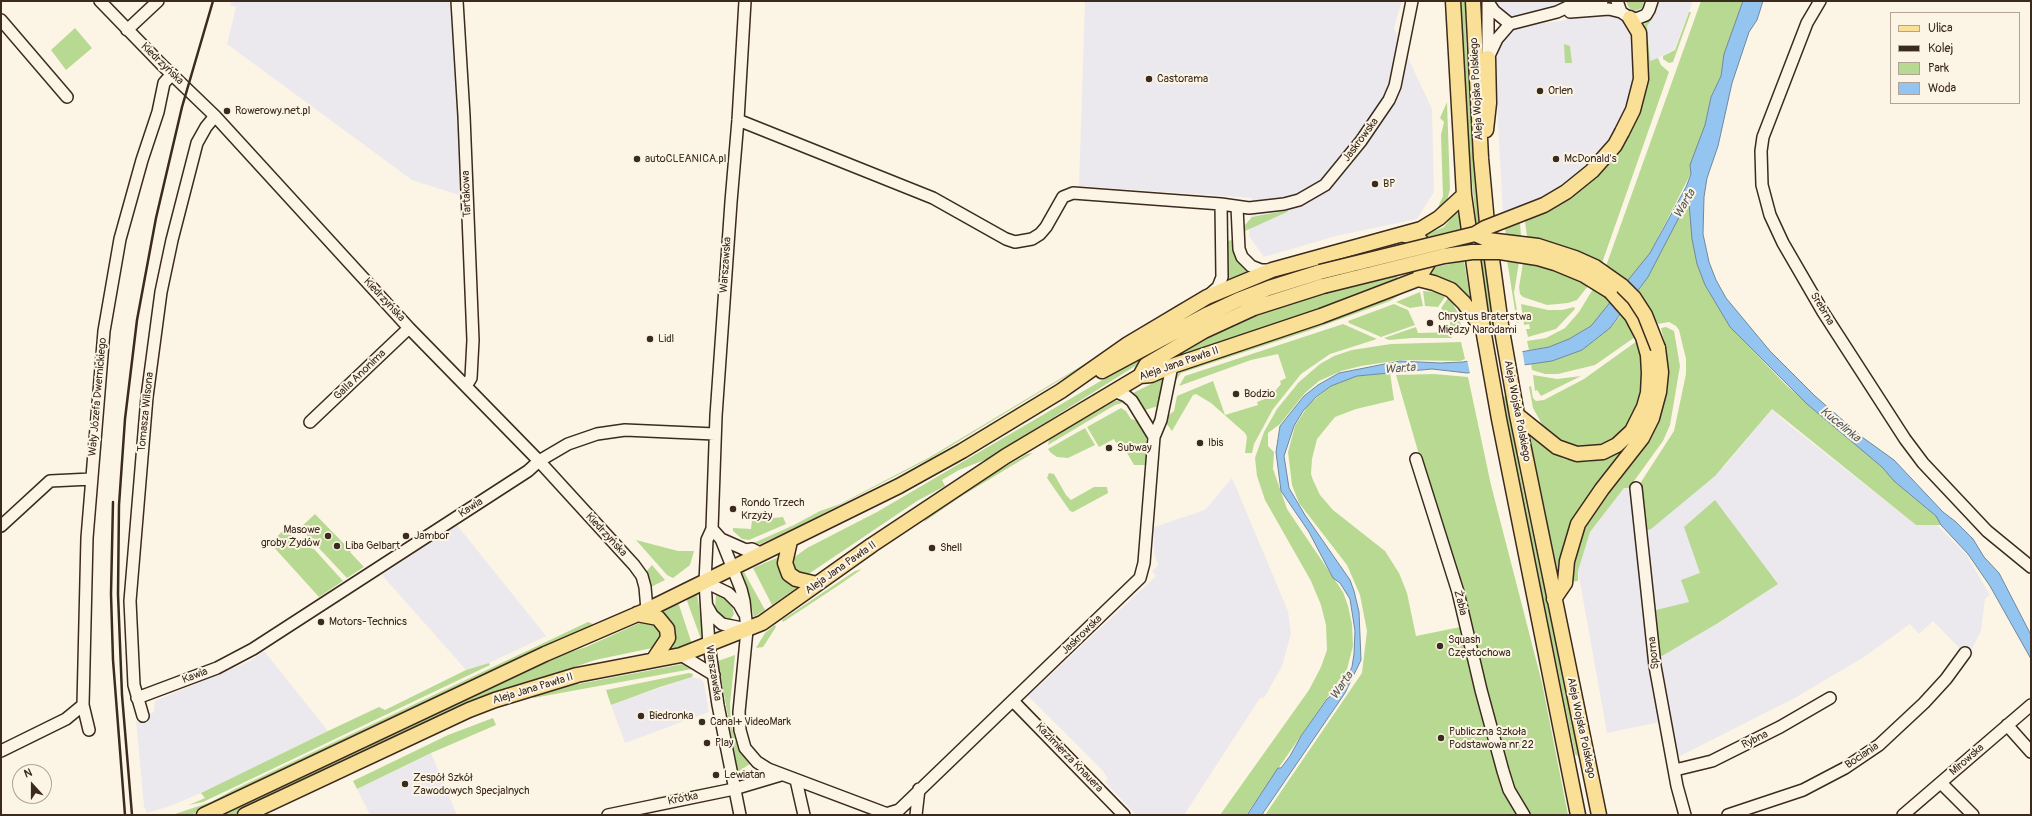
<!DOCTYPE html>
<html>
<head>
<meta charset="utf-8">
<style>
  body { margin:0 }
  #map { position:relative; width:2032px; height:816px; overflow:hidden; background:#fcf5e5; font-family:Pangolin,sans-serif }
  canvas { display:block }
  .frame { position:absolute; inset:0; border:2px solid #3b2a1e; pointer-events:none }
  .legend { position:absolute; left:1890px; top:12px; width:130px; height:92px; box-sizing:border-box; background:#fcf5e5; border:1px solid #afa495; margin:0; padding:5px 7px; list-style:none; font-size:12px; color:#3b2a1e }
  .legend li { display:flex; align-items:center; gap:8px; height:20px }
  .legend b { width:20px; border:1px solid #afa495 }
  .north { position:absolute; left:12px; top:764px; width:40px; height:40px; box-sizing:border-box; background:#fcf5e5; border:1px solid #afa495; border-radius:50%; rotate:339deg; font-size:11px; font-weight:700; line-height:16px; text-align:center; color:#3b2a1e }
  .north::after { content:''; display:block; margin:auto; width:14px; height:18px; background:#3b2a1e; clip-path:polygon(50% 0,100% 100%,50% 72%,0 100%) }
</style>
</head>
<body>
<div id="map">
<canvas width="2032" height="816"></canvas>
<div class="frame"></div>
<ul class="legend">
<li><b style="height:5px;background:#fadf96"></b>Ulica</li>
<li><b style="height:5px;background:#3b2a1e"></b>Kolej</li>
<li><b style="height:11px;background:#b8d992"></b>Park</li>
<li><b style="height:11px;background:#93c5f0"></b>Woda</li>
</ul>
<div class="north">N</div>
</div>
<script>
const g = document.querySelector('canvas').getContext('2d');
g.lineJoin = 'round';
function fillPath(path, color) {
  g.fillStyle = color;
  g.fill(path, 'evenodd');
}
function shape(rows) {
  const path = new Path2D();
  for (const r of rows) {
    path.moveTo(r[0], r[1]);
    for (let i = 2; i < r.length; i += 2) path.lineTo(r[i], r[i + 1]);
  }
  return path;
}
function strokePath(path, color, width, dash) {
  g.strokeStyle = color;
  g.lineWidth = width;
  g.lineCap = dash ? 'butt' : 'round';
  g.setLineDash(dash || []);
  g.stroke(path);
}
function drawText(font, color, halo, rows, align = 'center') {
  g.font = font + ' Pangolin,sans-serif';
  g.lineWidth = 4;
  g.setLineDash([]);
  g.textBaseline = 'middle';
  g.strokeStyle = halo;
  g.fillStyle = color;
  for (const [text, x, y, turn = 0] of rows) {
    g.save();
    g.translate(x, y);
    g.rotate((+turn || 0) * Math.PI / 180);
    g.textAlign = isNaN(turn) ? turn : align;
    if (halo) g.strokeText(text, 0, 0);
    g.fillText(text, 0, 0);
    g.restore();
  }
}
fillPath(shape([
  [232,1,450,1,462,196,412,180,227,44,236,7,230,5],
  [1085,1,1402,1,1394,28,1432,109,1434,192,1417,219,1336,236,1264,257,1249,236,1252,198,1079,186],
  [1493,1,1585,1,1517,18,1509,18,1504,16],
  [1656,1,1693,1,1674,50,1650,62,1647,26,1652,19,1650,17,1655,10],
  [1589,13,1615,14,1629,24,1636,43,1634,92,1618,127,1602,150,1580,173,1555,192,1520,209,1503,214,1494,51,1508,31,1514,29,1527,25,1560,21],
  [1772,409,1783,420,1916,525,1937,525,1966,554,1990,595,1985,599,1981,631,1968,657,1933,621,1919,634,1910,624,1864,657,1793,699,1672,760,1665,721,1607,733,1578,571,1590,532,1624,488,1640,489,1723,468],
  [1232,478,1288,611,1291,634,1282,666,1264,698,1260,698,1184,815,1136,815,1105,782,1108,779,1103,771,1028,696,1156,576,1152,571,1158,565,1154,553,1154,527,1205,510],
  [457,525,546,636,489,663,466,670,382,575],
  [264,651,328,731,201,793,170,806,147,813,144,806,136,721,154,712,155,701,250,661],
  [691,677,701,679,704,683,709,712,625,743,611,705],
  [431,753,457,815,370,815,357,789]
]), '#ebe9ed');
fillPath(shape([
  [1460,1,1465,1,1466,43,1480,219,1494,327,1490,328,1481,273,1470,160],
  [1626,1,1644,1,1642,8,1635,11,1629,8],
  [1701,1,1743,1,1724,54,1721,76,1711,96,1705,125,1690,165,1691,173,1650,253,1628,281,1606,266],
  [1689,12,1691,12,1673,62,1669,63,1663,59,1663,56,1675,50],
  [1650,17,1652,19,1647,26,1650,61,1658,58,1661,65,1669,72,1602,263,1557,245,1527,237,1525,221,1554,207,1628,135,1642,28],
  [75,28,92,48,66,70,51,50],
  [1564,44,1570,46,1572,63,1565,63],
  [1447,102,1450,189,1446,205,1435,214,1443,196,1441,135,1444,122,1440,118],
  [1687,202,1689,202,1697,264,1705,285,1730,327,1787,386,1882,467,1894,481,1936,516,1941,525,1916,525,1772,409,1715,476,1651,529,1645,531,1641,482,1674,431,1686,374,1686,359,1679,330,1676,326,1669,322,1658,324,1638,291,1648,277],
  [1289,210,1287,212,1243,232,1245,225,1252,217],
  [1456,212,1459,215,1461,229,1423,238,1423,236,1444,227],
  [1520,223,1521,236,1506,235,1505,229],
  [1234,240,1236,257,1241,266,1248,273,1226,282,1225,241],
  [1507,260,1519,262,1514,293,1519,322,1517,323],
  [1464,261,1471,303,1428,277,1431,268],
  [1383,263,1384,265,1164,348,987,459,959,470,942,480,945,486,917,501,810,573,807,575,798,573,792,567,792,559,807,548,877,512,1162,345,1278,291],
  [1523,263,1557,271,1588,286,1577,300,1568,303,1547,305,1523,297,1520,294,1519,287],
  [1397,275,1398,280,1147,372,1183,349,1243,318,1323,291,1324,294],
  [1212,288,931,458,789,531,758,545,747,546,794,525,820,511,840,504,930,457,1088,362,1178,304],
  [1593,289,1611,302,1591,326,1569,339,1549,347,1529,350,1527,341,1546,338,1565,328,1579,312],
  [1423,291,1437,292,1445,297,1438,307,1425,306],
  [1420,292,1423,306,1410,308,1396,302],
  [1403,293,1390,301,1308,331,1181,373,1174,383,1177,374,1185,369,1312,327],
  [1448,298,1452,302,1459,315,1449,318,1441,308],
  [1394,304,1408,310,1415,325,1381,337,1349,323,1348,321],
  [1521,304,1548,310,1562,310,1574,307,1575,309,1556,329,1528,337,1526,329,1530,329,1529,324,1524,325],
  [1622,314,1635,337,1595,365,1558,374,1545,374,1532,370,1531,364,1552,361,1582,350,1610,328],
  [1460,317,1461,330,1450,329,1450,320],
  [1343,324,1377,339,1330,354,1301,374,1273,409,1254,444,1252,453,1245,453,1247,437,1245,433,1211,403,1196,394,1193,395,1172,431,1166,423,1169,415,1174,411,1177,396,1213,381,1225,415,1258,405,1257,402,1270,397,1281,384,1280,381,1286,378,1278,354,1251,360,1179,386,1185,376],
  [1416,327,1418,333,1452,332,1452,338,1412,338,1389,340,1384,338],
  [1666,327,1674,331,1680,366,1670,425,1663,441,1629,488,1624,488,1590,532,1578,571,1578,581,1570,582,1570,570,1585,523,1652,432,1659,418,1666,388,1665,354,1667,353,1661,328],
  [1637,341,1641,354,1642,391,1637,410,1622,434,1603,446,1580,448,1564,444,1544,428,1533,408,1529,387,1531,386,1533,398,1536,401,1544,400,1584,379],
  [1461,342,1465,359,1460,361,1401,360,1361,366,1341,371,1319,381,1305,393,1280,424,1268,433,1268,446,1274,452,1273,469,1287,509,1343,592,1348,606,1352,624,1353,646,1347,669,1246,815,1220,815,1309,690,1321,667,1327,650,1326,625,1321,605,1311,581,1265,500,1257,476,1255,458,1264,432,1277,409,1299,382,1320,364,1334,356,1352,350,1391,344],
  [1390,373,1394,400,1356,409,1335,417,1317,439,1312,459,1311,474,1313,480,1320,495,1333,510,1385,551,1399,573,1407,593,1416,636,1460,627,1467,660,1478,659,1396,375,1434,374,1468,377,1491,485,1542,683,1568,815,1265,815,1362,673,1367,631,1360,595,1347,565,1299,503,1292,485,1288,452,1295,426,1309,404,1331,386,1357,376],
  [1533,375,1557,379,1581,376,1541,396,1537,390,1535,391],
  [1165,377,1161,405,1142,411,1133,393],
  [1506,396,1521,479,1580,758,1575,754,1530,536,1502,397],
  [1122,400,1126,401,1129,406,1122,403,1115,405,1048,445,1049,440,1115,401],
  [1121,408,1126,411,1131,419,1139,421,1146,433,1147,465,1134,465,1122,444,1118,446,1114,439,1099,447,1087,427],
  [1527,427,1540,442,1554,453,1564,459,1577,461,1588,462,1613,456,1632,441,1583,508,1560,584],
  [1085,428,1095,445,1068,458,1057,457,1051,453,1048,449],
  [1033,453,960,497,924,522,928,516,974,485,1027,454],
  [1049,473,1054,474,1066,495,1071,500,1094,487,1107,487,1108,493,1073,512,1070,511,1047,478],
  [1715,500,1778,584,1718,623,1662,656,1659,654,1656,610,1689,602,1681,580,1700,573,1684,527],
  [315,514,351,551,350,552,364,567,347,578,300,528],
  [783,517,786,524,749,540,742,539,733,531,733,528,751,529,752,520],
  [285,529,303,546,314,549,343,581,319,597,270,543],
  [636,540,678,551,694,551,690,565,673,578,667,575],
  [781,556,799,586,772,605,753,568],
  [652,565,665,580,649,588,645,573],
  [862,569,836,587,783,622,782,620,855,571],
  [744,572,765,610,754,617,747,589,740,574],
  [716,592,729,600,732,606,734,614,731,619,726,621,715,611],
  [697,593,704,641,702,642,686,598],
  [678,602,692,644,668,650,656,612],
  [644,621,652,621,664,633,657,647,595,660,474,701,233,815,215,815,549,659,586,647],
  [588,622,593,624,579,634,193,814,172,815,211,802,235,789],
  [775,625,776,627,763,647,756,648,765,633],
  [735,655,730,704,731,725,738,746,751,763,738,772,718,661],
  [489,663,490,665,203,802,189,805,205,798,201,793,328,731,379,707,385,710,466,670],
  [683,664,694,666,692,669,533,698,538,693,573,685],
  [689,673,693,674,692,677,660,687,611,705,606,690],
  [493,718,496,725,431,753,357,789,353,781,448,735],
  [719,785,720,788,656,800,653,798]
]), '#b8d992');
const water = shape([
  [1743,1,1763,1,1757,20,1749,32,1732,83,1718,146,1707,178,1704,197,1703,234,1709,262,1716,280,1726,298,1770,351,1815,396,1862,437,1894,460,1943,512,1956,522,1973,539,1984,557,1999,573,2031,635,2031,659,1990,586,1968,554,1941,525,1936,516,1894,481,1882,467,1807,404,1730,327,1705,285,1697,264,1692,239,1689,203,1687,202,1648,277,1610,328,1582,350,1552,361,1467,373,1432,369,1357,376,1331,386,1316,397,1303,411,1294,426,1284,456,1289,488,1305,515,1350,580,1354,591,1359,612,1361,660,1345,693,1263,813,1262,815,1247,815,1278,768,1281,768,1290,756,1301,736,1327,699,1341,687,1346,679,1352,667,1354,654,1355,631,1350,599,1340,583,1333,578,1309,532,1281,491,1276,452,1280,426,1304,396,1318,385,1339,373,1400,361,1440,363,1463,362,1549,347,1569,339,1591,326,1650,253,1686,187,1691,174,1690,165,1705,125,1711,97,1721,76,1724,54,1743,1]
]);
fillPath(water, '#93c5f0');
strokePath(water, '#70879c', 1);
fillPath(shape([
  [1522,349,1525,367,1470,374,1467,359]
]), '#fcf5e5');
const minor = shape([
  [100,1,162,65,215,116,409,328,539,461,634,565,642,576,645,587,647,610],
  [457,1,464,116,473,340,471,378,466,386],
  [1488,1,1488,52],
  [1617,1,1621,12,1630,18,1636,19,1646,15,1649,10,1652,1],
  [1820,1,1807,23,1763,137,1761,151,1762,185,1770,215,1783,243,1823,312,1905,439,1923,463,1987,531,2031,567],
  [1488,2,1494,11,1510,24],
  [1570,12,1609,9,1621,12],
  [1,20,67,97],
  [127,30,158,1],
  [1488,58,1497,39,1510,24,1557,12,1572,5,1602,1],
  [738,120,933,198,1006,239,1015,242,1032,239,1040,234,1046,227,1063,197,1073,193,1221,204,1249,208,1284,204,1299,200,1325,185,1361,141,1389,100,1395,86,1412,1],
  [1237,207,1239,249,1242,257,1251,266,1261,270,1271,270],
  [1209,295,1218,287,1222,277,1221,204],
  [1114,391,1126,396,1132,401,1154,437],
  [310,422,409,328],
  [1416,459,1458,592,1481,690,1503,771,1509,790,1524,815],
  [1636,488,1655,666,1677,786,1685,815],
  [1,526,50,481,91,479],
  [712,529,721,539,741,589,744,601,747,630,739,712,740,730,745,748,757,762,768,769,890,815],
  [721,539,746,550,752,549,762,554],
  [705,582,728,593,739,604,744,613],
  [707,606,712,615,722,624,747,629],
  [681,655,714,675],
  [137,698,217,668,253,649,528,471,539,461,568,444,597,434,625,430,715,434],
  [1013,701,1124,815],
  [143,716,134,685,130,601,147,397,161,292,172,240,197,143,206,127,215,116],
  [2007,725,2031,752],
  [89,730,83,705,87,538,104,331,120,239,142,160,158,112,164,83,172,74],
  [1,751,66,719,83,705],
  [1675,770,1712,761,1780,727,1830,698],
  [796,780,804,815],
  [1941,783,1973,815],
  [886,814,899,810,1140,578,1144,563,1154,437,1161,420,1172,366],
  [608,815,734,789,781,775],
  [740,815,718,705,709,645,705,582,707,540,712,529,716,416,731,202,738,120,745,1],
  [916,815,919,789],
  [1728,815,1803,790,1845,768,1879,745,1924,703,1946,679,1965,653],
  [1903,815,2031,705]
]);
const major = shape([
  [1453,1,1464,195,1483,329,1499,419,1578,815],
  [1473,1,1481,158,1487,223,1501,325,1517,415,1599,815],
  [1486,130,1489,103,1488,58],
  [1622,132,1633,110,1641,79,1639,33,1630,18],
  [1404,235,1418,238,1427,248,1428,263,1418,279],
  [1418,279,1434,283,1451,290,1464,303,1481,327],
  [1102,371,1208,314,1238,300,1269,288,1320,272],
  [1140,376,1146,365,1204,331,1254,308,1323,286],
  [1517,415,1557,447,1577,454,1603,452,1617,445,1632,431,1644,407,1648,393,1649,373,1648,355,1643,337,1632,316,1610,291],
  [790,541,785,563,789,574,796,579,817,584],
  [1554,599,1565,583,1567,561,1578,524,1602,489,1642,438,1652,418,1659,392,1661,372,1658,348],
  [637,614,658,618,667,629,668,638,654,659],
  [204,815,545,654,647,610,899,486,962,451,1061,391,1128,344,1207,297,1272,270,1421,229,1439,218,1464,195],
  [245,815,469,710,495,700,577,675,681,655,762,623,872,545,1006,456,1140,376,1151,375,1172,366,1321,316,1418,279]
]);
strokePath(minor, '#3b2a1e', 14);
strokePath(major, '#3b2a1e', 17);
strokePath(minor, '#fcf5e5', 11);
strokePath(major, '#fadf96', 14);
strokePath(shape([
  [113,502,111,594,113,660,125,815],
  [132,815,122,695,118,594,119,505,125,419,137,320,156,218,182,107,213,1]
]), '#3b2a1e', 2.5);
const majorBridge = shape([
  [1475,234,1488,240,1538,246,1575,258,1595,267,1622,286,1634,298,1645,315,1658,348],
  [1320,272,1475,234,1485,228,1544,205,1566,192,1592,171,1615,145,1622,132],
  [1323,286,1444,256,1472,252,1500,252,1538,258,1555,263,1584,275,1610,291]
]);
strokePath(majorBridge, '#3b2a1e', 17, []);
strokePath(majorBridge, '#fadf96', 14);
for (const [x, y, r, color] of [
  [1149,79,4,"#3b2a1e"],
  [1540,91,4,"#3b2a1e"],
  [227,111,4,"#3b2a1e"],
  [637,159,4,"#3b2a1e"],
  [1556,159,4,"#3b2a1e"],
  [1375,184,4,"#3b2a1e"],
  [1430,323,4,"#3b2a1e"],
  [650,339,4,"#3b2a1e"],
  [1236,394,4,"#3b2a1e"],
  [1200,443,4,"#3b2a1e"],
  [1109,448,4,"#3b2a1e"],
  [733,509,4,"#3b2a1e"],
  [328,536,4,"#3b2a1e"],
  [406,536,4,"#3b2a1e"],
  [337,546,4,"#3b2a1e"],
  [932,548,4,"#3b2a1e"],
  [321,622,4,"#3b2a1e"],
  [1440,646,4,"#3b2a1e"],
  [641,716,4,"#3b2a1e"],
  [702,722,4,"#3b2a1e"],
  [1441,738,4,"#3b2a1e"],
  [707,743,4,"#3b2a1e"],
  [716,775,4,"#3b2a1e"],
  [405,784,4,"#3b2a1e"]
]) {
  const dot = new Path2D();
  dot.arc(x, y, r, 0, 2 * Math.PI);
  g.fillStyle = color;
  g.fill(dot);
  strokePath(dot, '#fcf5e5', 1.5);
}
drawText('11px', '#3b2a1e', '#fcf5e5', [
  ["Kiedrzyńska",162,64,44],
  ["Aleja Wojska Polskiego",1477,89,-93],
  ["Jaskrowska",1361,140,-53],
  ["Tartakowa",467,194,-92],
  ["Warszawska",726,265,-86],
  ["Kiedrzyńska",384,300,47],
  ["Srebrna",1822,309,59],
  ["Aleja Jana Pawła II",1179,364,-19],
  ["Galla Anonima",360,375,-44],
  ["Wały Józefa Dwernickiego",98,397,-85],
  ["Aleja Wojska Polskiego",1517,411,79],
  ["Tomasza Wilsona",146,412,-84],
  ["Kawia",471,508,-33],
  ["Kiedrzyńska",606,535,47],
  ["Aleja Jana Pawła II",841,568,-35],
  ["Żabia",1460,603,76],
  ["Jaskrowska",1082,635,-44],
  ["Sporna",1654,653,-96],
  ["Warszawska",713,673,81],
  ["Kawia",195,676,-21],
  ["Aleja Jana Pawła II",533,689,-17],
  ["Aleja Wojska Polskiego",1581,728,78],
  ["Rybna",1755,740,-26],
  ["Bociania",1862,756,-34],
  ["Kazimierza Knauera",1069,758,46],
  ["Mirowska",1967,760,-41],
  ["Krótka",683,799,-11]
]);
drawText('11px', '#3b2a1e', '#fcf5e5', [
  ["Castorama",1157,79],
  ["Orlen",1548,91],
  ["Rowerowy.net.pl",235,111],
  ["autoCLEANICA.pl",645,159],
  ["McDonald's",1564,159],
  ["BP",1383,184],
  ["Chrystus Braterstwa",1438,317],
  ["Między Narodami",1438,330],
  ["Lidl",658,339],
  ["Bodzio",1244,394],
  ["Ibis",1208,443],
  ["Subway",1117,448],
  ["Rondo Trzech",741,503],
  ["Krzyży",741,516],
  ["Masowe",320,530,"right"],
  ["groby Żydów",320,543,"right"],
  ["Jambor",414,536],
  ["Liba Gelbart",345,546],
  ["Shell",940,548],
  ["Motors-Technics",329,622],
  ["Squash",1448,640],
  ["Częstochowa",1448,653],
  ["Biedronka",649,716],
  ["Canal+ VideoMark",710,722],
  ["Publiczna Szkoła",1449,732],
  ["Podstawowa nr 22",1449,745],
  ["Play",715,743],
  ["Lewiatan",724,775],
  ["Zespół Szkół",413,778],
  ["Zawodowych Specjalnych",413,791]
], 'left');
drawText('italic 12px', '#55585d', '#fcf5e5', [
  ["Warta",1685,204,-60],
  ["Warta",1400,369,-5],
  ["Kucelinka",1840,425,39],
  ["Warta",1342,686,-56]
]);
</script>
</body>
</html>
